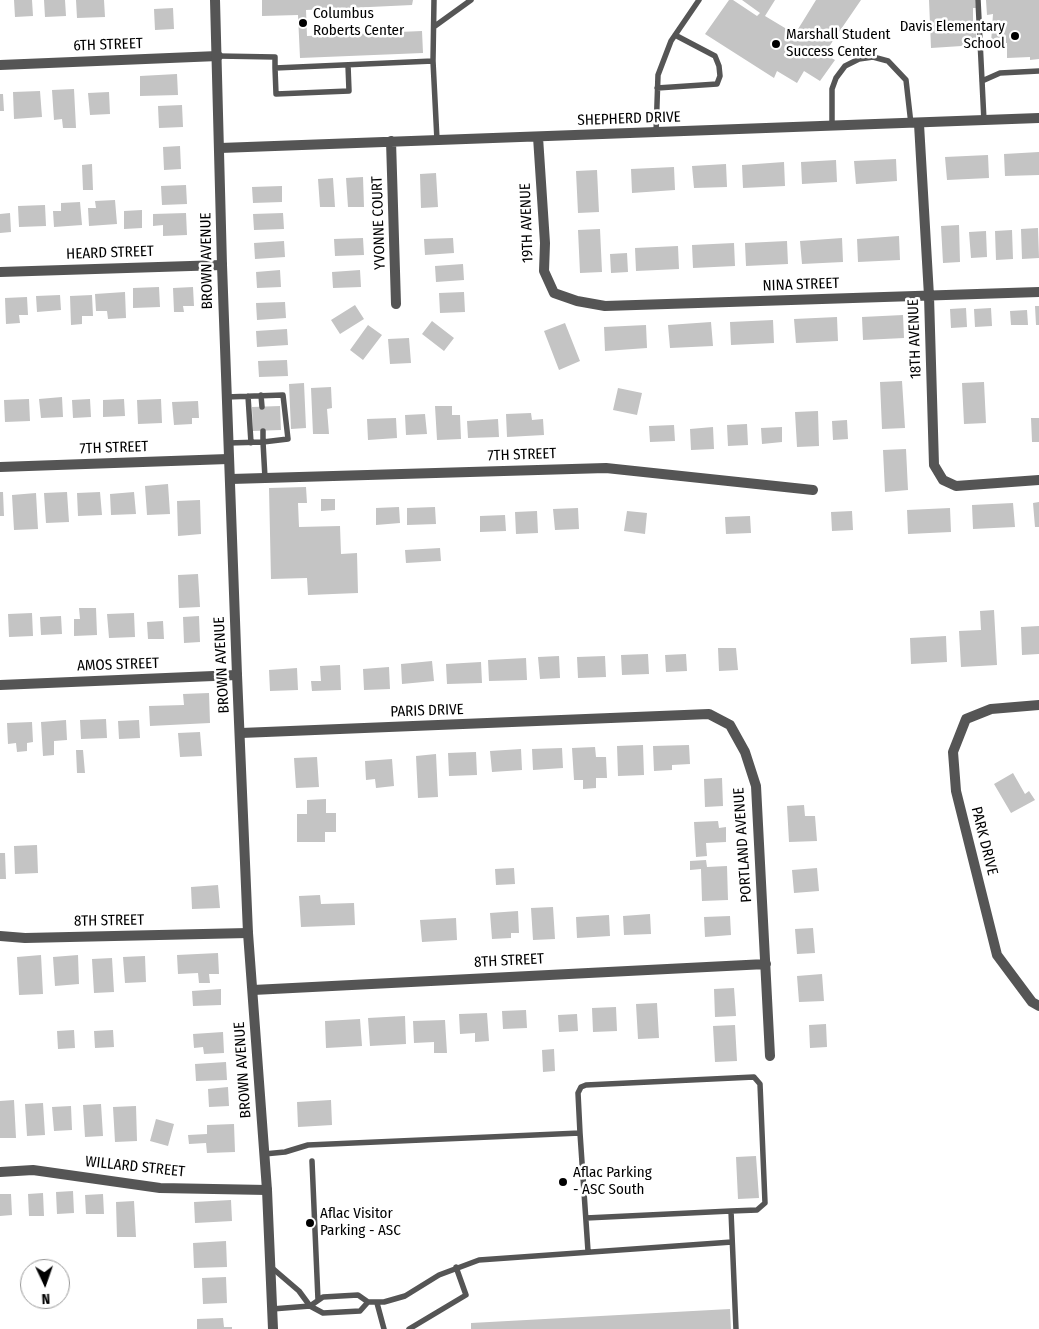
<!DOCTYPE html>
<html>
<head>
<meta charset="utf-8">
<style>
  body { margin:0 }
  #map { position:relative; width:1039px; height:1329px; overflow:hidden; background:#fff; font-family:"Fira Sans Condensed",sans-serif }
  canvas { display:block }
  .north { position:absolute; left:20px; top:1259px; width:50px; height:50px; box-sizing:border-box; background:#fff; border:1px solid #999; border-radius:50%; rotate:177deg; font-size:14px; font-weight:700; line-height:20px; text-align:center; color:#000 }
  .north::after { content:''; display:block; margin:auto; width:18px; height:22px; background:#000; clip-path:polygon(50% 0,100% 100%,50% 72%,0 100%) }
</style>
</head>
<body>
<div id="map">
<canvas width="1039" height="1329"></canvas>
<div class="north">N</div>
</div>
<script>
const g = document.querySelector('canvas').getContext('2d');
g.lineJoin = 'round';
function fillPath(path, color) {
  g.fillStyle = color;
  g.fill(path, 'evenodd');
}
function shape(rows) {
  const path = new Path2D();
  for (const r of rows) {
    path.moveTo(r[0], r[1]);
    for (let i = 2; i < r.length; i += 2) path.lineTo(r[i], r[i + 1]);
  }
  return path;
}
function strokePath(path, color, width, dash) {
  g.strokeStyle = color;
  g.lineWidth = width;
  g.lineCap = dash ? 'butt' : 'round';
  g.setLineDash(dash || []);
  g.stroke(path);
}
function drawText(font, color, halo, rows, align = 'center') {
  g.font = font + ' "Fira Sans Condensed",sans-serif';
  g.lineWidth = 5;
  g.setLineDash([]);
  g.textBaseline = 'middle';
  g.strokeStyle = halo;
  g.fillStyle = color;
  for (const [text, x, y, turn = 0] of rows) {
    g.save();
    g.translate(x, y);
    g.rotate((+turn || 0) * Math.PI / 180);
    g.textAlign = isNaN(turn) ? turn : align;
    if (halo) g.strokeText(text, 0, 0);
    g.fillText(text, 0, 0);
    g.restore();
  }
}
fillPath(shape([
  [14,0,32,0,33,16,15,17],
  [44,0,65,0,66,16,45,17],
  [76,0,104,0,105,17,77,18],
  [262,0,413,0,412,5,306,10,307,36,422,31,423,53,300,58,298,15,262,16],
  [729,0,733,0,757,16,760,13,742,0,775,0,765,16,795,34,816,0,861,0,824,54,835,60,820,81,804,71,797,83,777,71,774,78,705,34],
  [929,0,975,0,976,8,973,8,973,33,976,33,977,45,931,48],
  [986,0,1039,0,1039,59,1030,60,1030,57,1007,58,1007,43,991,43,993,14,987,15],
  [173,8,174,29,155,30,154,9],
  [177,74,178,95,140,96,140,76],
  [74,89,76,128,63,128,62,119,54,120,52,90],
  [40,91,42,117,14,119,13,92],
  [109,92,110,114,90,115,88,93],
  [0,94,3,94,4,111,0,111],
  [182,105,183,127,159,128,158,106],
  [180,146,181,169,164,170,163,147],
  [1039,152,1039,175,1005,176,1004,154],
  [988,155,989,178,947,180,945,157],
  [896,159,897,181,856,184,854,161],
  [836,160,837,182,802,184,801,162],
  [784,162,785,186,743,188,742,165],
  [92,164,93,190,83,190,82,165],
  [726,164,727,187,694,188,692,166],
  [674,167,675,190,632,193,631,169],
  [597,170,599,212,578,213,576,171],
  [436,173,438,207,421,208,420,174],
  [363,177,364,207,348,207,346,178],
  [333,178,335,207,320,207,318,179],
  [186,185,187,204,162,205,161,186],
  [282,186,282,202,253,203,252,187],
  [115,200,117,224,89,226,88,208,96,208,95,201],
  [80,202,82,225,54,227,53,211,61,211,61,203],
  [45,205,46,226,19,227,18,206],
  [142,210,142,228,124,229,124,211],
  [10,213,11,232,0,233,0,214],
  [186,213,187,235,163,236,163,225,153,226,153,214],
  [283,213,284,229,254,230,253,214],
  [959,225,960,262,943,263,941,226],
  [1038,228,1039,258,1022,259,1021,229],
  [600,229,602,272,580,273,578,230],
  [1012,230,1013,259,996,260,995,231],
  [986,231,987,257,971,258,969,232],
  [899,236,900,260,858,262,857,239],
  [363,238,364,255,335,256,334,239],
  [453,238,454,253,425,255,424,239],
  [842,238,843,262,802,264,800,241],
  [284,241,285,257,255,259,254,243],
  [787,241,788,264,746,266,745,243],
  [734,243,735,266,693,268,692,245],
  [678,246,679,269,636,271,635,248],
  [627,253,628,272,611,273,610,254],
  [463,264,464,280,436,282,435,266],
  [280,270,281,287,257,288,256,272],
  [360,270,361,287,333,288,332,272],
  [159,287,160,307,133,308,133,288],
  [193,287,194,306,183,306,184,312,174,312,173,288],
  [125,292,126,318,108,319,107,311,96,311,95,294],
  [464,292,465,312,440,313,439,293],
  [60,295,61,310,37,312,36,296],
  [92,295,93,316,82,316,82,324,71,325,70,296],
  [27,297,28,315,19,315,20,323,6,324,5,298],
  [285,302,286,318,257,320,256,303],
  [355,305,364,319,340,334,331,320],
  [1035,306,1039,306,1039,325,1036,325],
  [966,308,967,327,951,328,950,309],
  [991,308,992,326,975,327,974,309],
  [1027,310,1028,325,1011,325,1010,311],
  [903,315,904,338,863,340,862,317],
  [837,317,838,341,796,343,794,319],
  [773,320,774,343,731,345,730,322],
  [432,321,454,338,444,351,422,334],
  [711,322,713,346,670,348,668,325],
  [565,323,580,361,559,370,544,331],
  [368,325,382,335,363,360,350,350],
  [646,325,647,348,605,351,604,327],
  [287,329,288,345,257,347,256,331],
  [409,338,411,363,390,364,388,339],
  [287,360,288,376,259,377,258,361],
  [902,381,905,428,882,429,880,382],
  [984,382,986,423,964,424,962,383],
  [304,383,306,428,291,429,289,384],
  [331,387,332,408,327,409,329,434,313,434,311,388],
  [618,388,642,393,637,415,613,410],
  [62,397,63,417,41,418,39,399],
  [29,399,30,421,5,422,4,400],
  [90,399,91,417,73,418,72,400],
  [124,399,125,416,103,417,103,400],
  [161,399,162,423,138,424,137,400],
  [198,401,199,418,192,418,192,424,174,425,172,402],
  [280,406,281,430,253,431,252,407],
  [435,406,452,406,452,415,460,415,461,439,437,440],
  [818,411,819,446,797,447,795,412],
  [531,413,532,420,543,419,544,435,507,437,506,414],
  [425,414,427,434,406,435,405,415],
  [396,418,397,438,368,440,367,419],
  [1031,418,1039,418,1039,442,1032,442],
  [498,419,499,437,468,438,467,421],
  [847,420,848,439,833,440,832,421],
  [747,424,748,445,728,446,727,425],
  [674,425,675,441,650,442,649,426],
  [713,427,714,449,691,450,690,429],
  [782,427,782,442,762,444,761,428],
  [906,449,908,490,885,492,883,450],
  [168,484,170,514,147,515,145,486],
  [306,487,307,503,298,503,299,527,340,526,341,554,357,553,358,593,308,595,307,578,271,579,269,488],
  [0,492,3,492,4,516,0,516],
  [67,492,69,522,46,523,44,493],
  [100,492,102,515,78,516,77,493],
  [134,492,136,514,111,515,110,494],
  [36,493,38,529,14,530,12,495],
  [321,499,335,499,335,510,321,511],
  [200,500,201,534,178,536,177,501],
  [1039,502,1039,527,1035,527,1033,503],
  [1013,503,1015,527,973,529,972,505],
  [399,507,400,523,376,525,376,508],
  [435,507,436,524,407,525,407,508],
  [578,508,579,529,555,530,553,509],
  [950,508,951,532,908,534,907,510],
  [537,511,538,533,516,534,515,512],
  [627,511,647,513,645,534,624,531],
  [852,511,853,530,832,531,831,512],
  [505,515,506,531,480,532,480,516],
  [750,516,751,533,726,534,725,517],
  [440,548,441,561,406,563,405,550],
  [198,574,200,607,179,608,178,575],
  [79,608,96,608,97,635,74,636,74,619,80,619],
  [994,610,997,665,961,667,959,631,981,630,980,611],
  [32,613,33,636,9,637,8,614],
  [134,613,135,637,109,638,107,614],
  [61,616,62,634,41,635,40,617],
  [199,616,200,642,184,643,183,617],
  [163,621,164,639,148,639,147,622],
  [1039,626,1039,654,1022,655,1021,627],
  [946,636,947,662,911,664,910,638],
  [718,648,736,648,738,670,719,671],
  [648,654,649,674,622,675,621,655],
  [686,654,687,671,666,672,665,655],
  [559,656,560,678,540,679,538,657],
  [605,656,606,677,578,678,577,657],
  [526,658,527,680,489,681,488,660],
  [432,661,434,681,402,684,401,664],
  [481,662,482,683,447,684,446,664],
  [340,665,341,690,312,691,311,681,321,681,320,666],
  [389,667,390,689,364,690,363,669],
  [297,668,298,690,270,691,269,670],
  [209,693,210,723,150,726,149,706,184,705,183,694],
  [106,719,107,738,81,739,80,720],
  [66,720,67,740,54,741,54,755,43,756,41,722],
  [139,720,140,738,119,739,118,721],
  [32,722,33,742,27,743,27,751,17,752,16,743,8,744,7,723],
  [200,732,202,756,180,757,178,733],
  [643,745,644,775,618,776,617,746],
  [689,745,690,764,672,765,672,770,654,771,653,746],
  [595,747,596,757,606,757,607,778,596,778,596,788,583,789,583,780,574,780,572,748],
  [562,748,563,768,533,770,532,749],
  [521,749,522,770,492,772,490,751],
  [76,750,83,750,85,773,77,773],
  [476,752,477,775,449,776,448,753],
  [436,754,438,797,418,798,416,756],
  [317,757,319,787,296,788,294,758],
  [392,759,394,786,376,788,375,779,366,780,365,761],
  [1013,773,1025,794,1029,791,1035,800,1011,813,994,784],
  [722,778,723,806,705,807,704,779],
  [326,799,326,813,336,813,336,832,325,832,325,842,297,842,297,814,307,814,307,800],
  [804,805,805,816,815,816,817,841,789,842,787,806],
  [718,821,719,828,726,827,726,842,706,843,707,856,696,857,694,822],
  [37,845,38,873,15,874,14,846],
  [0,853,5,853,6,879,0,879],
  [706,860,707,867,727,866,728,900,702,901,701,869,690,870,690,861],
  [514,868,515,884,496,885,495,869],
  [817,868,819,891,794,893,792,870],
  [218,885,220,908,192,909,191,887],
  [320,895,321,904,354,903,355,925,301,927,299,896],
  [553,907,555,939,533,940,531,908],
  [518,911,519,933,511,933,511,938,492,939,490,913],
  [650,914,651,934,624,935,623,916],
  [609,915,610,936,577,938,576,917],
  [730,916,731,935,705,937,704,917],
  [456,918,457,940,422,942,420,920],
  [813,928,815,953,797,954,795,929],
  [218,953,219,974,209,974,210,983,199,983,198,973,178,974,177,955],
  [41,955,43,994,19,995,17,957],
  [78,955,79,984,55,986,53,957],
  [145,956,146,982,125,983,123,957],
  [112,958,114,992,94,993,92,959],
  [822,974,824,1001,799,1002,797,976],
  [734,988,736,1016,715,1017,714,989],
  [221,989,221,1005,193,1006,192,991],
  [657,1003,659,1038,638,1039,636,1004],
  [616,1007,617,1031,593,1032,592,1008],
  [526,1010,527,1028,503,1029,502,1011],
  [487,1013,489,1041,475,1042,475,1033,460,1034,459,1014],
  [577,1014,578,1031,559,1032,558,1015],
  [405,1016,406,1044,370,1046,368,1018],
  [360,1019,362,1046,326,1048,325,1021],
  [445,1020,447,1053,434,1053,434,1042,414,1043,413,1021],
  [826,1024,827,1047,810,1048,809,1025],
  [735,1025,737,1061,715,1062,713,1026],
  [74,1030,75,1048,58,1049,57,1031],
  [113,1030,114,1047,95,1048,94,1031],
  [223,1032,224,1053,204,1054,203,1047,194,1048,193,1034],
  [554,1049,555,1071,543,1072,542,1050],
  [226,1062,227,1080,196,1081,195,1064],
  [228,1087,229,1106,209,1107,208,1089],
  [14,1100,16,1138,0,1138,0,1101],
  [331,1100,332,1125,298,1127,297,1102],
  [43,1103,45,1135,27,1136,25,1104],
  [101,1104,103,1136,85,1137,83,1105],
  [71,1106,72,1130,54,1131,52,1107],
  [136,1106,137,1141,115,1142,113,1107],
  [156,1119,174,1124,168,1146,150,1141],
  [234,1124,235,1152,207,1153,206,1143,189,1144,188,1135,207,1134,207,1125],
  [756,1156,759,1198,738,1199,736,1157],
  [73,1191,74,1213,57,1214,56,1192],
  [43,1193,44,1216,29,1216,28,1194],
  [0,1194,11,1194,12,1215,0,1216],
  [103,1194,104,1214,86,1214,85,1195],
  [231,1200,232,1221,195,1223,194,1202],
  [134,1201,136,1237,117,1237,116,1202],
  [226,1241,227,1267,194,1268,193,1243],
  [226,1277,227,1303,203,1304,202,1278],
  [730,1309,731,1329,471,1329,471,1323],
  [223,1318,224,1327,232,1327,232,1329,197,1329,197,1319]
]), '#c4c4c4');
strokePath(shape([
  [978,0,984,121],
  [435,26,471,0],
  [218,56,275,57,275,68],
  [433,61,434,0],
  [348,65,349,91,276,94,275,68,433,61,437,140],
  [982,81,1000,73,1039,71],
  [657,88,717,84,720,76,719,66,715,56,675,35],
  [832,126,832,89,836,78,845,66,859,59,873,57,888,61,906,80,911,124],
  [656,133,658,75,671,41,699,0],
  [261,395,262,407],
  [248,396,251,443],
  [226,397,283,395,288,439,263,442,265,478],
  [228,443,263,442,263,431],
  [580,1133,588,1251],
  [264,1154,285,1152,308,1145,580,1133,578,1093,581,1087,586,1085,754,1077,760,1084,765,1203,757,1210,731,1211,736,1329],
  [312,1161,318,1300],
  [586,1218,731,1211],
  [271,1267,299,1291,310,1306,323,1313,360,1311,368,1302,358,1295,323,1297,310,1306,272,1309],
  [368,1302,384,1302,405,1296,439,1275,479,1260,732,1242],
  [377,1303,384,1329],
  [409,1329,466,1295,456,1267]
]), '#555', 5.5);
strokePath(shape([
  [0,65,218,56],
  [919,124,929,296,934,465,943,480,956,486,1039,480],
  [538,137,545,243,544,271,554,293,577,301,605,306,1039,292],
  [391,141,396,304],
  [220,148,1039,118],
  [0,272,222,265],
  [0,467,228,459],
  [231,479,606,468,813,490],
  [0,685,237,675],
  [1039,705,991,709,966,719,953,752,956,791,997,955,1032,1002,1039,1006],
  [241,733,709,714,730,725,745,752,756,786,770,1056],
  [0,936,25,938,248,933],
  [253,990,766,964],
  [0,1172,33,1170,160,1188,267,1190]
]), '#555', 10);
strokePath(shape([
  [215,0,222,265,237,675,248,933,267,1190,273,1329]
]), '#555', 10);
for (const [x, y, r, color] of [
  [303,23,5,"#000"],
  [1015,36,5,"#000"],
  [776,44,5,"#000"],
  [563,1182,5,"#000"],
  [310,1223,5,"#000"]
]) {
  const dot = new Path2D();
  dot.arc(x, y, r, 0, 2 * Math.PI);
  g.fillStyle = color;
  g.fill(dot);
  strokePath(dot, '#fff', 2);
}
drawText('15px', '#000', '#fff', [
  ["Columbus",313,14],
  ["Roberts Center",313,31],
  ["Davis Elementary",1005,27,"right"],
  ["School",1005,44,"right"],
  ["Marshall Student",786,35],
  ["Success Center",786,52],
  ["Aflac Parking",573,1173],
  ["- ASC South",573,1190],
  ["Aflac Visitor",320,1214],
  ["Parking - ASC",320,1231]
], 'left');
drawText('15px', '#000', '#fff', [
  ["6TH STREET",108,45,-2],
  ["SHEPHERD DRIVE",629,119,-2],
  ["YVONNE COURT",379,223,-92],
  ["19TH AVENUE",527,223,-92],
  ["HEARD STREET",110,253,-2],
  ["BROWN AVENUE",207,261,-91],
  ["NINA STREET",801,285,-2],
  ["18TH AVENUE",915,339,-92],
  ["7TH STREET",114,448,-2],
  ["7TH STREET",522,455,-2],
  ["AMOS STREET",118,665,-2],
  ["BROWN AVENUE",222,665,-93],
  ["PARIS DRIVE",427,711,-2],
  ["PARK DRIVE",984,841,76],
  ["PORTLAND AVENUE",743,845,-94],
  ["8TH STREET",109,921,-1],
  ["8TH STREET",509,961,-3],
  ["BROWN AVENUE",243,1070,-94],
  ["WILLARD STREET",135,1167,6]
]);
</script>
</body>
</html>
